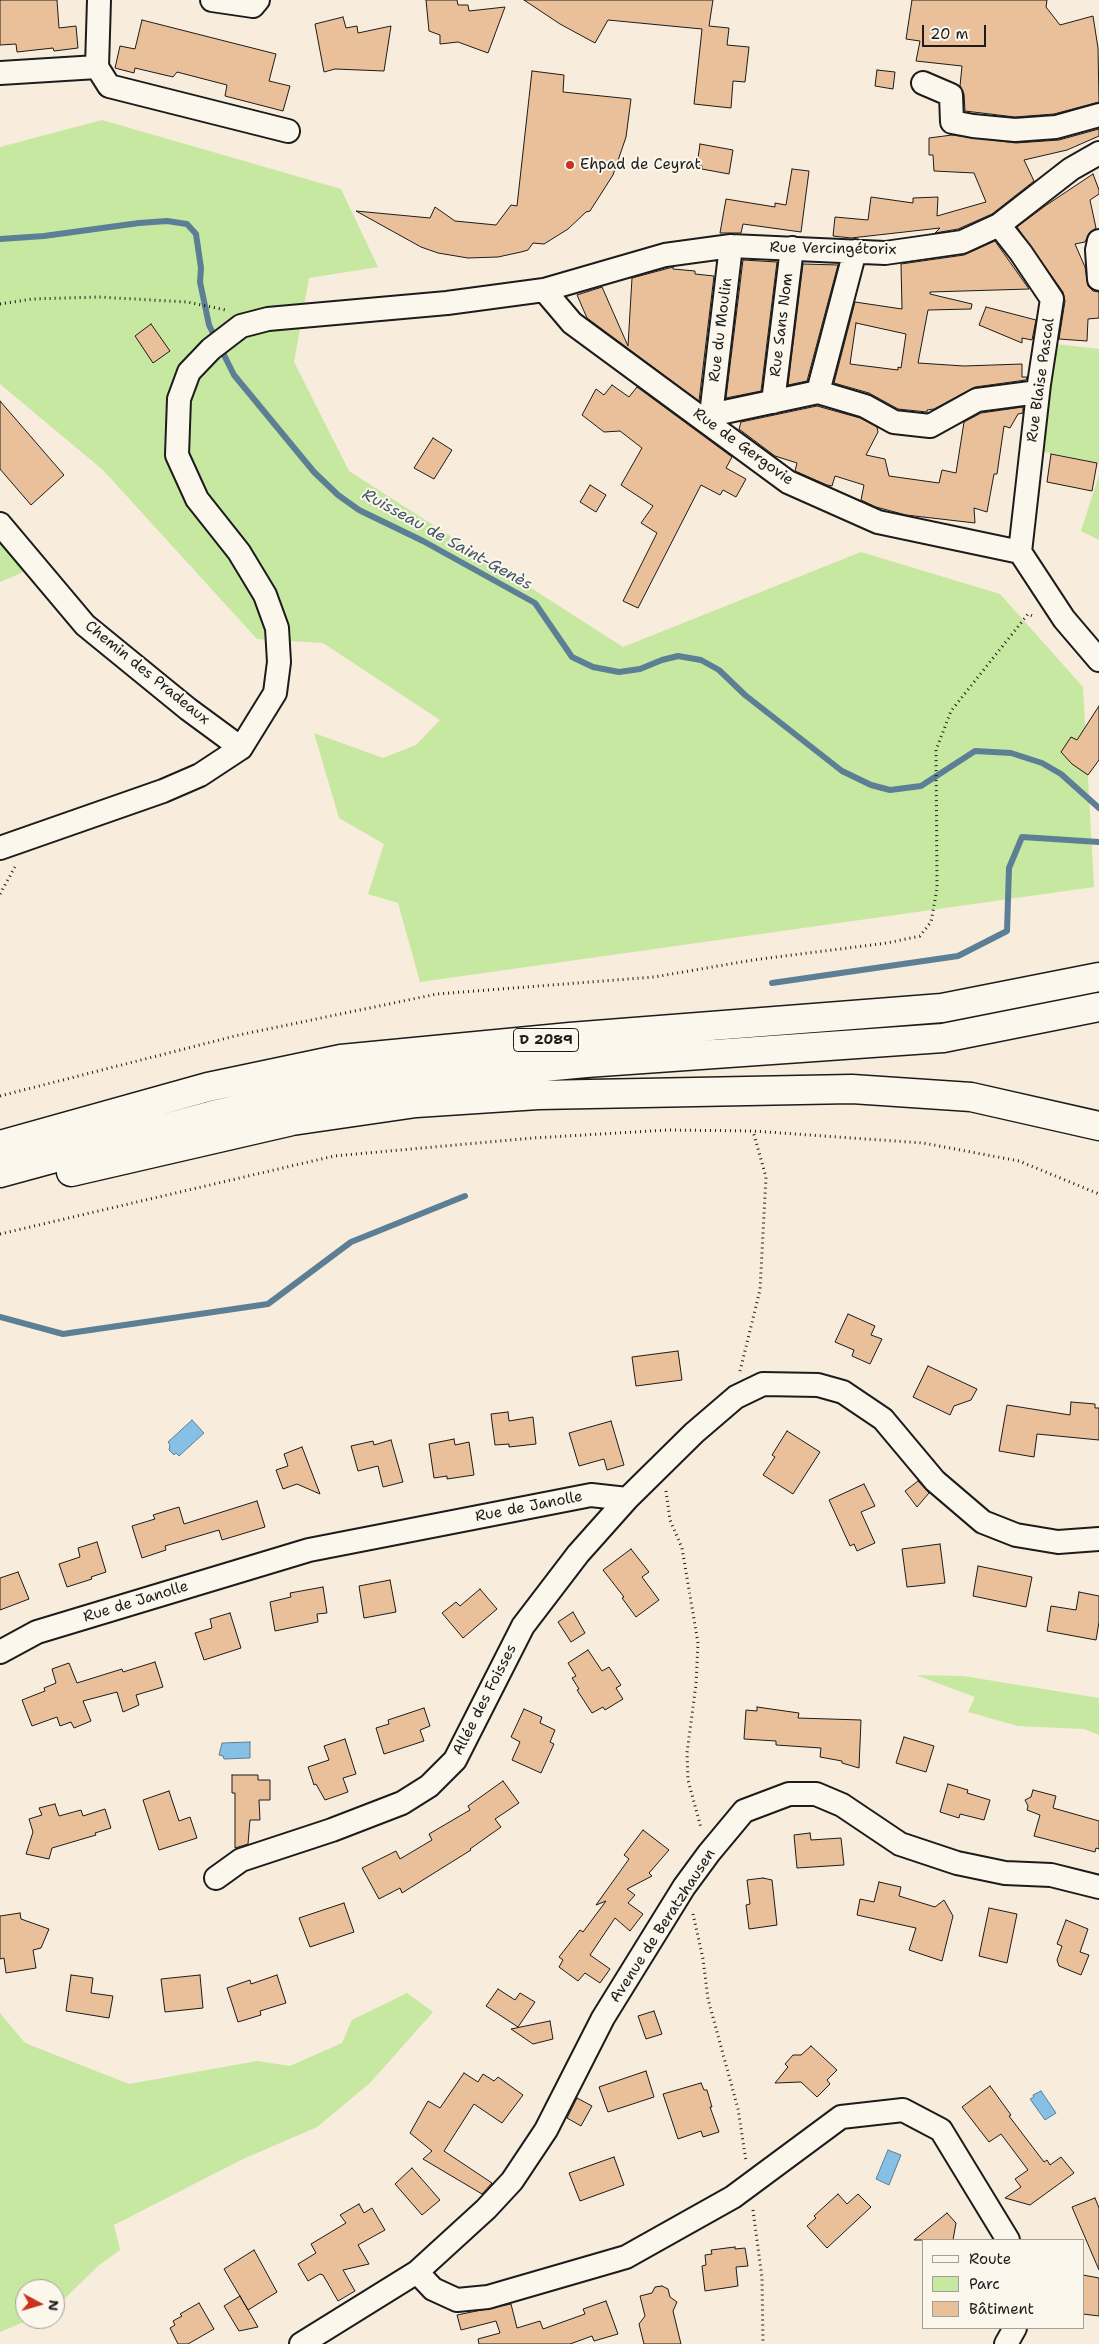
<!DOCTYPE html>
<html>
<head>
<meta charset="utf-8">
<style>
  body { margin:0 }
  #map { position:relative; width:1099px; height:2344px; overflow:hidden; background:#f8ecdc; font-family:"Shantell Sans",sans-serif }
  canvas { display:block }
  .legend { position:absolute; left:922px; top:2239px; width:162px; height:90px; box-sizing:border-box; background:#fbf7ec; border:1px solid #a29f99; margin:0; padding:6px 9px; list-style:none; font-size:15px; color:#1c1c1c }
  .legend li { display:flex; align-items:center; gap:10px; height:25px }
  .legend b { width:25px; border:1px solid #a29f99 }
  .north { position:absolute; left:15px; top:2279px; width:50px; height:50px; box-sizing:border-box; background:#fbf7ec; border:1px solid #a29f99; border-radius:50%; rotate:96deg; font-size:14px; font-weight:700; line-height:20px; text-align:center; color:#1c1c1c }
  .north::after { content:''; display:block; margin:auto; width:18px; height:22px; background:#c8321e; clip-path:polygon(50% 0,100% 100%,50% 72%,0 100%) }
  .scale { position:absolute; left:922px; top:25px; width:64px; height:22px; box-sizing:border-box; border:2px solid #1c1c1c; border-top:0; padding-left:6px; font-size:15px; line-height:18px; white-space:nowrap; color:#1c1c1c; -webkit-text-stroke:4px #fbf7ec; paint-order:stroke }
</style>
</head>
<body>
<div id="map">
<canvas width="1099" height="2344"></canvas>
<ul class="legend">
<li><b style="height:6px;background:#fbf7ec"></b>Route</li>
<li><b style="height:14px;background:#c6e8a0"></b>Parc</li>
<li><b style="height:14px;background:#eac09a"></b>Bâtiment</li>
</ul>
<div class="north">N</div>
<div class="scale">20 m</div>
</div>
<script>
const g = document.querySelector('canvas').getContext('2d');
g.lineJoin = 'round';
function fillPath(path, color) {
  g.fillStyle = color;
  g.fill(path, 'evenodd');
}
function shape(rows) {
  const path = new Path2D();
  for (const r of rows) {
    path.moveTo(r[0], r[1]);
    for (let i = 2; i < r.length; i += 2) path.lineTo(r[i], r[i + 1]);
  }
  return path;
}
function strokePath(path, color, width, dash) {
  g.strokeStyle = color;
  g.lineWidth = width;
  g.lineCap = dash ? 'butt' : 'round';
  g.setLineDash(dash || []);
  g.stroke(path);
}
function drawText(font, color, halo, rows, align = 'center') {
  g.font = font + ' "Shantell Sans",sans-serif';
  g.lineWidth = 4;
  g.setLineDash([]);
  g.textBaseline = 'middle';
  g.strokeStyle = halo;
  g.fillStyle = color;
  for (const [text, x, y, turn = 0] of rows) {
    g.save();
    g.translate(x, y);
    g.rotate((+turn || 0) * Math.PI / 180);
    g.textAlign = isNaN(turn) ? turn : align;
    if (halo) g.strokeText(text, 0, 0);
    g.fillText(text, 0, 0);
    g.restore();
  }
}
fillPath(shape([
  [102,120,341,189,378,267,309,278,294,362,349,471,623,647,861,552,1000,594,1083,687,1094,887,420,982,398,903,368,894,384,844,339,818,314,733,383,758,416,745,440,720,323,643,257,639,103,470,0,384,0,147],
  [1056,344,1099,349,1099,463,1040,451],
  [1099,475,1099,540,1081,531],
  [0,537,26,571,0,582],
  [916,1675,963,1676,1099,1698,1099,1735,1084,1729,1018,1726,968,1712,975,1697],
  [407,1993,433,2012,370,2083,317,2127,241,2160,114,2225,120,2250,98,2266,55,2308,55,2289,25,2289,25,2319,31,2319,0,2332,0,2013,25,2043,129,2084,257,2061,290,2066,342,2043,352,2020]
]), '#c6e8a0');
const water = shape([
  [192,1420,204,1433,179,1456,176,1453,174,1455,169,1450,170,1445,168,1442,192,1420],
  [250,1742,250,1758,224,1759,223,1756,219,1755,222,1743,250,1742],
  [1041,2091,1056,2113,1045,2120,1030,2099,1034,2097,1033,2095,1041,2091],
  [888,2150,901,2155,889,2185,876,2179,888,2150]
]);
fillPath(water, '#86c1e5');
strokePath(water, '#5c7f95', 1);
strokePath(shape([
  [0,239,44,236,139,223,167,221,187,224,196,234,201,268,200,282,209,325,234,375,314,472,338,495,359,510,423,541,535,603,572,657,593,667,619,672,640,669,662,660,678,656,701,660,719,670,745,695,842,771,871,785,890,790,921,786,975,751,1011,753,1042,763,1061,774,1099,808],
  [772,983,958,956,1007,931,1009,868,1022,837,1099,842],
  [0,1317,63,1334,268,1304,351,1242,465,1196]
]), '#5c7f95', 6);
const building = shape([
  [0,0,57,0,59,28,76,26,78,48,54,51,53,48,17,52,16,44,0,45,0,0],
  [426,0,457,0,458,5,468,5,469,11,505,7,488,53,458,42,440,44,440,35,429,31,426,0],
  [524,0,713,0,709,26,729,28,727,45,749,47,745,82,733,81,731,108,694,104,702,29,608,20,595,43,560,24,524,0],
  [912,0,1047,0,1046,7,1060,25,1093,16,1098,48,1099,102,1054,114,1015,117,965,111,964,94,960,86,962,66,916,61,920,41,906,39,912,0],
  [343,17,346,28,357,26,358,33,391,26,384,71,335,69,324,72,315,24,343,17],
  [142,20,276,54,269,81,290,86,283,111,225,96,227,85,177,72,173,77,135,68,134,73,115,68,120,46,135,49,142,20],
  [877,70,895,72,893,89,875,86,877,70],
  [532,71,564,75,563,92,631,99,626,137,613,175,590,211,586,212,568,229,544,244,533,243,528,250,521,252,498,257,468,258,438,253,421,247,356,211,430,218,435,207,455,221,496,225,511,205,517,206,532,71],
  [1099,129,1099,136,1067,150,1024,160,1034,181,992,214,958,229,935,233,940,228,851,238,833,236,835,217,868,220,871,197,913,203,913,198,938,197,937,216,986,202,974,173,934,171,933,155,929,155,929,138,952,135,1016,143,1059,140,1099,129],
  [700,144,733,150,729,174,702,169,702,166,697,165,700,144],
  [792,169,809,171,801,232,743,224,741,233,720,233,726,199,775,207,775,203,786,205,792,169],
  [1093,174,1099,190,1099,194,1090,200,1096,228,1089,233,1085,242,1075,244,1085,267,1088,286,1093,291,1099,292,1099,318,1088,319,1087,341,1059,339,1065,301,1063,292,1017,227,1045,206,1093,174],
  [995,241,1029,289,930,292,930,294,972,304,971,309,928,310,918,363,964,366,1022,364,1022,377,1027,377,1026,380,975,387,934,409,927,410,927,412,898,409,869,393,834,383,855,302,902,309,901,264,964,255,995,241],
  [856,323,906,334,901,368,898,367,898,370,850,364,856,323],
  [743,260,777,262,761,391,726,398,743,260],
  [803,264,838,265,807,381,788,385,803,264],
  [673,267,673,269,695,271,695,274,714,276,699,401,587,318,577,295,602,287,628,346,632,278,673,267],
  [986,307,1036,320,1032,340,1022,338,1022,343,979,325,986,307],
  [151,324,170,351,153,363,135,336,151,324],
  [612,385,629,397,637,387,732,457,726,468,746,479,736,497,723,490,720,495,701,485,638,608,623,601,657,533,641,523,653,506,621,485,642,448,620,431,604,432,582,415,596,389,604,395,612,385],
  [0,401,64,475,31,505,0,469,0,401],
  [817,406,860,418,877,427,878,432,866,455,885,459,889,476,939,483,942,470,956,473,964,422,981,413,1023,407,1023,413,1018,414,1010,428,1004,426,997,474,994,474,987,512,974,508,975,523,906,515,876,507,861,500,864,485,835,476,832,486,827,485,795,471,797,463,775,456,739,429,741,422,817,406],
  [433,438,452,450,434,479,414,468,433,438],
  [1051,454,1097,463,1092,491,1047,482,1051,454],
  [590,485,606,495,596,512,580,502,590,485],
  [1099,706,1099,760,1088,775,1072,764,1061,752,1071,737,1077,740,1099,706],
  [848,1314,875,1326,871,1335,882,1339,870,1364,852,1356,854,1350,835,1342,848,1314],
  [678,1351,682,1380,636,1386,632,1357,678,1351],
  [928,1366,977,1389,971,1400,954,1406,950,1415,913,1397,928,1366],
  [1071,1402,1095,1404,1095,1408,1099,1408,1099,1440,1037,1434,1034,1457,999,1451,1007,1405,1070,1415,1071,1402],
  [508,1412,509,1421,533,1417,536,1444,509,1447,509,1444,495,1445,491,1414,508,1412],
  [611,1421,624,1465,607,1470,604,1459,579,1466,569,1433,611,1421],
  [787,1431,820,1452,793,1494,763,1475,775,1457,772,1455,787,1431],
  [454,1439,455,1445,469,1442,474,1475,447,1479,447,1476,434,1478,429,1444,454,1439],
  [391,1440,403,1482,383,1487,378,1466,358,1471,351,1446,373,1441,374,1445,391,1440],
  [302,1447,320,1494,297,1484,283,1489,276,1470,288,1466,284,1454,302,1447],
  [918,1481,929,1493,917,1507,905,1491,918,1481],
  [864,1484,875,1506,861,1512,875,1543,857,1551,854,1544,850,1546,829,1500,864,1484],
  [257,1501,265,1527,222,1540,219,1530,165,1546,166,1550,142,1558,132,1526,155,1519,153,1515,179,1507,184,1524,257,1501],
  [97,1542,106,1572,91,1577,92,1579,67,1587,59,1564,80,1557,78,1548,97,1542],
  [940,1544,945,1583,907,1587,902,1549,940,1544],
  [631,1549,649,1572,642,1577,659,1600,636,1617,622,1598,624,1597,603,1570,631,1549],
  [978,1566,1032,1577,1026,1607,973,1596,978,1566],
  [18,1572,29,1599,0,1610,0,1578,18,1572],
  [390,1580,396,1612,364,1618,359,1586,390,1580],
  [323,1587,327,1613,317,1614,318,1622,275,1631,270,1602,291,1597,290,1593,323,1587],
  [480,1589,497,1609,463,1638,442,1613,456,1602,460,1606,480,1589],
  [1079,1592,1099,1596,1099,1622,1096,1640,1047,1631,1051,1606,1076,1610,1079,1592],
  [573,1612,585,1633,571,1642,558,1622,573,1612],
  [230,1613,241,1648,204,1660,195,1633,212,1628,210,1619,230,1613],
  [588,1650,602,1671,609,1667,621,1685,616,1688,623,1699,605,1710,603,1707,592,1713,577,1690,579,1689,572,1678,576,1676,568,1663,588,1650],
  [155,1662,163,1687,136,1695,139,1705,123,1712,117,1692,83,1701,91,1721,74,1728,71,1722,60,1726,57,1717,32,1726,22,1700,45,1691,44,1688,56,1683,52,1669,69,1663,77,1683,122,1669,123,1672,155,1662],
  [757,1707,799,1713,798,1718,861,1720,859,1768,842,1763,842,1761,820,1757,821,1748,776,1745,776,1741,744,1739,746,1710,757,1711,757,1707],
  [424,1708,430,1726,420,1730,424,1741,384,1754,376,1728,389,1724,388,1720,424,1708],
  [524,1709,542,1717,540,1723,555,1730,550,1742,554,1744,541,1773,512,1760,520,1742,511,1737,524,1709],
  [904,1737,934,1746,926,1772,896,1763,904,1737],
  [345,1739,356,1774,343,1778,348,1792,325,1800,316,1784,314,1785,308,1767,329,1760,324,1746,345,1739],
  [232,1775,258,1775,258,1780,270,1780,270,1800,259,1800,260,1820,250,1820,248,1844,235,1848,235,1793,232,1793,232,1775],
  [503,1781,519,1803,495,1819,501,1827,470,1849,471,1850,402,1893,400,1888,379,1899,362,1868,396,1851,400,1859,432,1840,429,1834,470,1810,468,1806,503,1781],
  [948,1784,968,1790,967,1793,990,1800,984,1820,960,1814,959,1818,940,1812,948,1784],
  [1033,1790,1056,1796,1053,1808,1099,1821,1099,1849,1096,1848,1095,1852,1034,1836,1040,1815,1027,1810,1028,1806,1025,1800,1031,1797,1033,1790],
  [169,1791,179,1821,190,1817,197,1838,159,1850,143,1800,169,1791],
  [55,1804,59,1816,81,1810,83,1816,105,1809,111,1828,95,1833,96,1835,52,1848,49,1859,26,1854,33,1832,29,1819,42,1815,39,1808,55,1804],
  [643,1830,669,1850,649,1873,652,1876,627,1889,635,1895,628,1903,643,1914,630,1931,615,1918,590,1955,610,1969,600,1983,585,1973,578,1981,559,1967,563,1960,559,1957,580,1930,583,1932,606,1901,596,1905,629,1859,624,1855,643,1830],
  [810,1833,811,1840,841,1838,844,1865,797,1868,794,1835,810,1833],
  [763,1878,772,1880,777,1925,749,1929,746,1905,750,1904,747,1880,763,1878],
  [879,1882,901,1887,899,1896,935,1907,944,1900,953,1916,942,1961,909,1950,916,1928,857,1915,860,1899,874,1902,879,1882],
  [344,1903,354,1932,310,1947,299,1918,344,1903],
  [989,1908,1017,1914,1007,1963,979,1956,989,1908],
  [20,1913,21,1919,49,1929,41,1948,33,1950,36,1968,6,1973,4,1958,0,1959,0,1916,20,1913],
  [1066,1920,1088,1929,1080,1952,1089,1955,1081,1975,1059,1966,1057,1960,1062,1946,1057,1944,1066,1920],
  [71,1975,93,1978,91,1993,113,1996,109,2018,66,2011,71,1975],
  [200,1975,203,2008,165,2012,161,1979,200,1975],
  [277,1975,286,2003,260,2011,261,2015,238,2022,227,1988,250,1980,251,1984,277,1975],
  [498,1989,515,2000,520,1993,535,2002,518,2027,486,2006,498,1989],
  [654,2011,662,2034,646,2039,638,2016,654,2011],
  [550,2021,553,2039,533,2044,511,2029,550,2021],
  [811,2046,837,2070,827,2080,830,2084,817,2097,801,2082,775,2083,788,2067,785,2064,793,2055,801,2055,811,2046],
  [646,2071,654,2097,608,2112,599,2087,646,2071],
  [464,2073,478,2082,483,2074,494,2081,498,2077,523,2095,502,2123,474,2104,444,2151,492,2183,482,2194,423,2159,432,2151,410,2133,428,2101,440,2108,464,2073],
  [701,2083,704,2090,707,2090,712,2107,710,2107,719,2132,703,2137,701,2131,678,2139,663,2094,701,2083],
  [990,2086,1011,2115,1009,2116,1044,2162,1047,2160,1050,2165,1061,2157,1074,2173,1030,2205,1005,2198,1021,2187,1015,2179,1028,2170,1001,2134,989,2142,962,2107,990,2086],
  [577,2098,592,2106,581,2126,567,2118,577,2098],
  [614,2157,624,2185,580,2201,569,2173,614,2157],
  [412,2168,440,2200,422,2215,395,2184,412,2168],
  [838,2194,847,2204,858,2194,871,2207,827,2248,807,2226,816,2218,814,2216,838,2194],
  [1095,2198,1099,2208,1099,2270,1072,2207,1095,2198],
  [359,2204,364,2213,372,2208,385,2230,358,2245,369,2264,343,2270,355,2291,338,2301,323,2275,320,2274,308,2281,298,2264,316,2253,311,2244,346,2223,340,2215,359,2204],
  [947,2213,956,2223,953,2240,914,2240,947,2213],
  [735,2247,735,2249,745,2248,748,2266,736,2267,738,2286,705,2291,702,2266,706,2265,705,2255,712,2254,711,2250,735,2247],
  [254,2250,277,2292,248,2310,224,2269,254,2250],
  [1083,2275,1099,2278,1099,2316,1083,2314,1083,2275],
  [662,2286,668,2289,670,2297,677,2302,673,2311,681,2344,644,2344,639,2324,645,2316,640,2296,652,2293,655,2287,662,2286],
  [240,2296,258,2327,239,2331,224,2306,240,2296],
  [606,2301,618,2334,594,2341,592,2336,570,2344,479,2344,478,2339,500,2333,496,2321,461,2330,457,2315,511,2304,517,2328,540,2321,543,2329,585,2314,583,2309,606,2301],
  [199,2303,214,2329,188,2344,178,2344,170,2328,175,2325,173,2321,182,2316,180,2314,199,2303]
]);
fillPath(building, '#eac09a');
strokePath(building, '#1c1c1c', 1);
const minor = shape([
  [99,0,97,67,109,86,288,131],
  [212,0,253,6,258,0],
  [0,73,97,67],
  [923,83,951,95,952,122,973,126,1015,130,1056,127,1099,115],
  [999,225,1021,253,1052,299,1039,384,1020,552],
  [1099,241,1097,250,1099,279],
  [544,290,572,323,788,482,878,522,1020,552,1064,619,1099,660],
  [818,392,855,251],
  [773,402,792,248],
  [711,415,731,246],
  [701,417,818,392,865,406,894,422,930,426,977,400,1038,392],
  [0,524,85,625,188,709,241,748],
  [0,848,163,791,200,775,241,748,275,693,279,662,277,628,265,595,239,552,197,499,177,455,179,399,189,372,211,349,241,326,268,319,447,303,544,290,665,255,731,246,885,253,962,242,999,225,1071,169,1099,153],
  [0,1652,37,1632,309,1550,591,1495,627,1499,694,1433,736,1397,763,1384,818,1385,843,1392,883,1419,935,1481,983,1522,1016,1535,1058,1542,1099,1539],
  [216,1878,241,1860,332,1830,402,1803,429,1786,455,1760,523,1626,578,1554,627,1499],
  [417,2272,433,2289,457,2300,488,2297,626,2257,733,2197,841,2117,903,2110,941,2130,1008,2240],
  [301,2344,417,2272,486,2209,512,2181,546,2130,603,2018,684,1887,709,1853,744,1811,789,1794,816,1794,842,1805,900,1844,957,1863,1005,1873,1051,1875,1099,1887],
  [1006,2344,1015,2328]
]);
const trunk = shape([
  [0,1145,208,1087,341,1059,570,1037,942,1008,1099,977],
  [71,1172,292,1121,416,1103,538,1095,852,1089,971,1097,1099,1126],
  [0,1173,213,1115,343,1086,586,1063,943,1038,1099,1007]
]);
strokePath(minor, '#1c1c1c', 26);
strokePath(trunk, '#1c1c1c', 31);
strokePath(shape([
  [0,304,32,299,99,297,187,302,226,310],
  [0,894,15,867],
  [0,1096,239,1035,437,994,654,977,753,960,887,943,920,936,931,922,937,889,936,750,951,711,1028,614,1035,617],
  [0,1234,334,1156,533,1138,668,1130,753,1131,923,1143,1019,1161,1099,1194],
  [740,1371,760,1290,766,1177,753,1131],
  [666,1491,670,1520,682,1548,698,1643,696,1684,687,1753,688,1780,701,1828],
  [693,1914,703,1959,708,1999,738,2109,746,2161],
  [753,2210,762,2278,763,2344]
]), '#1c1c1c', 3, [1, 4]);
strokePath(minor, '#fbf7ec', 22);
strokePath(trunk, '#fbf7ec', 28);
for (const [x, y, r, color] of [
  [570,165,5,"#c8321e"]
]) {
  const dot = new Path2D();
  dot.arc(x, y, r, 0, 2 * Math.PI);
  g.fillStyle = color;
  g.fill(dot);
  strokePath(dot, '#fbf7ec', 2);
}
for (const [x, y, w] of [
  [546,1040,65]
]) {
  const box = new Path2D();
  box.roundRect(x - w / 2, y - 11.5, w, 23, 4);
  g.fillStyle = '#fbf7ec';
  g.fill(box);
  strokePath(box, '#1c1c1c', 1);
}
drawText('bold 14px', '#1c1c1c', null, [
  ["D 2089",546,1040]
]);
drawText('15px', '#1c1c1c', '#fbf7ec', [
  ["Ehpad de Ceyrat",580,165]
], 'left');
drawText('15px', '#1c1c1c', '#fbf7ec', [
  ["Rue Vercingétorix",833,249,1],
  ["Rue Sans Nom",782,325,-83],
  ["Rue du Moulin",721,330,-83],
  ["Rue Blaise Pascal",1041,380,-82],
  ["Rue de Gergovie",743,447,36],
  ["Chemin des Pradeaux",147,673,39],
  ["Rue de Janolle",529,1507,-11],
  ["Rue de Janolle",136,1602,-17],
  ["Allée des Foisses",485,1700,-63],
  ["Avenue de Beratzhausen",663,1926,-57]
]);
drawText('italic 16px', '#415662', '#fbf7ec', [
  ["Ruisseau de Saint-Genès",447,540,29]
]);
</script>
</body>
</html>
